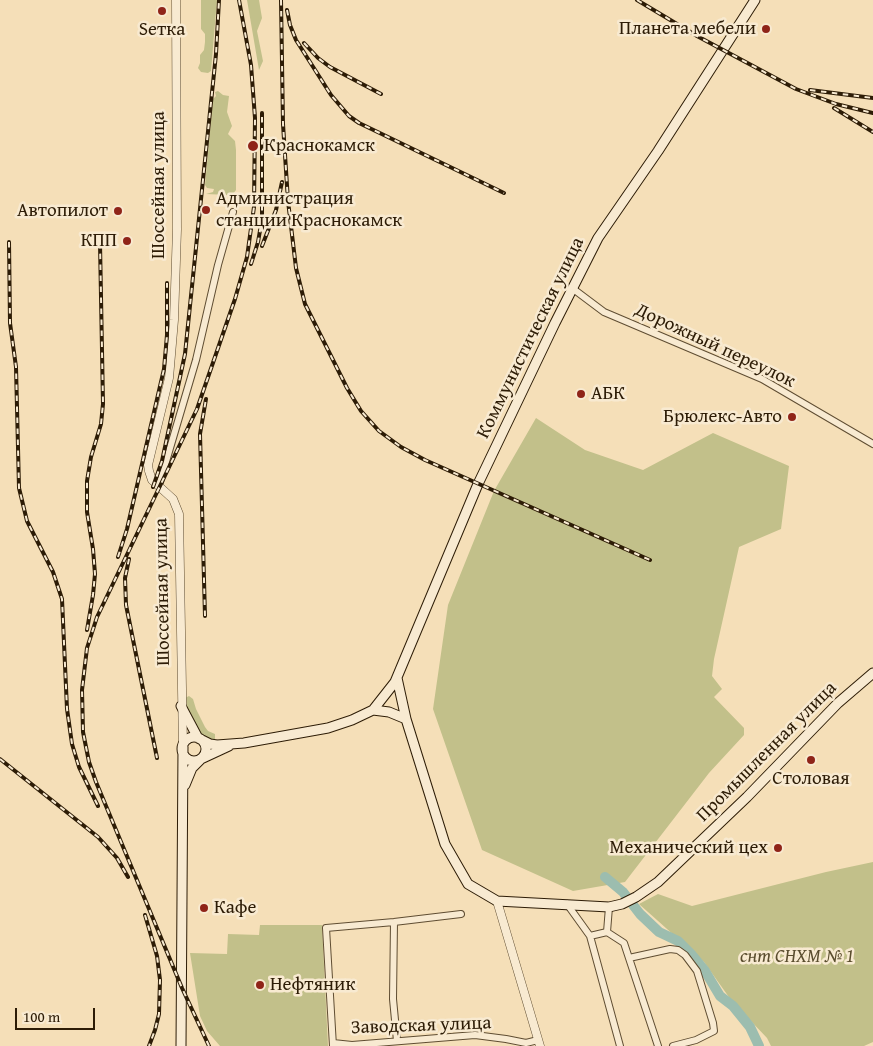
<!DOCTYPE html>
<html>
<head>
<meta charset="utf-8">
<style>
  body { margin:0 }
  #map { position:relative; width:873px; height:1046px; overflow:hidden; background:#f5dfb8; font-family:"Gentium Book Plus",serif }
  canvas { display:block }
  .scale { position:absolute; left:15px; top:1008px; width:80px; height:22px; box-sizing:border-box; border:2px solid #2d1c06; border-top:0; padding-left:6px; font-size:15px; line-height:18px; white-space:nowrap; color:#2d1c06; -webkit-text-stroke:4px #f8ead1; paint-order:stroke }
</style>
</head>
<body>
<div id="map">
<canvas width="873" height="1046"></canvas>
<div class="scale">100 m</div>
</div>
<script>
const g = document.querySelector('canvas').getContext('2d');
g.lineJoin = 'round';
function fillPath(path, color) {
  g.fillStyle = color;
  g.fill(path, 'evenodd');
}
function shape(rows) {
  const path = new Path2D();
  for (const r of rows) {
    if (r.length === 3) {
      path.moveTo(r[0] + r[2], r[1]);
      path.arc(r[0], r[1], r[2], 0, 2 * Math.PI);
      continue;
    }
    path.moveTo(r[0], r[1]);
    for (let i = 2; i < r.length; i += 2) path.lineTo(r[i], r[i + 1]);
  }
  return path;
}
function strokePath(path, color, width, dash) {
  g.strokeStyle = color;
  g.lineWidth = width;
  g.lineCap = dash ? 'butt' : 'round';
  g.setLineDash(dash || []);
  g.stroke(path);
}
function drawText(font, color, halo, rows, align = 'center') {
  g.font = font + ' "Gentium Book Plus",serif';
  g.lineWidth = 5;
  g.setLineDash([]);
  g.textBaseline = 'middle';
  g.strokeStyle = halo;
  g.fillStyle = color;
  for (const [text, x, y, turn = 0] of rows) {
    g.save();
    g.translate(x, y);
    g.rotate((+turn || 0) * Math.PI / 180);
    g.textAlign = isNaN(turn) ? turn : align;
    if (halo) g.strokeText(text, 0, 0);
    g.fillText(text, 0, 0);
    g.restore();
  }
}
fillPath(shape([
  [201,0,217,0,211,71,208,73,201,72,198,68,200,63,200,55,204,50,205,42,205,34,201,29],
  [247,0,259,0,262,18,257,31,263,61,259,70],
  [218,91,223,95,229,96,227,112,232,126,228,134,235,141,236,150,236,190,233,194,228,195,206,194,213,192,214,189,207,188,205,185,213,99,216,96,215,92],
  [536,418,585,450,643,470,713,433,789,466,781,529,739,547,714,659,712,676,722,689,714,697,744,728,744,735,709,773,625,882,573,891,482,850,433,709,448,605,494,491],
  [189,696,193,699,196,709,205,727,208,731,215,734,215,739,211,741,202,737,186,712,185,698],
  [873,862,873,1042,864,1046,771,1046,767,1038,731,1000,704,962,639,904,658,894,692,906,826,872],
  [260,925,322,925,328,1046,220,1046,207,1031,200,1016,190,953,227,954,228,934,259,935]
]), '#c2c08a');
strokePath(shape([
  [605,877,623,892,640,914,659,932,678,941,691,954,705,971,720,996,733,1006,750,1027,759,1046]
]), '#9cbdaf', 10);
const minor = shape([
  [572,288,604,312,762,379,873,444],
  [160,482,196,360,218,265,233,212],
  [567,904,590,936,620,1046],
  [609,907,607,932,624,943,658,1046],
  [394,922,393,999,397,1041],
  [590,936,607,932],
  [629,958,670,949,678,950,685,955,697,971,713,1023,714,1031,696,1040,673,1046],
  [333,1043,352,1045,475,1035,506,1039,526,1043,538,1040],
  [333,1046,326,928,394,922,461,914]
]);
const tertiary = shape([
  [176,0,177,229,174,320,169,378,148,465,149,471,152,480,173,499,179,514,183,747],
  [497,901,540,1046]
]);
const secondary = shape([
  [397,678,406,719,445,844,468,884,497,901,609,907,622,904,636,897,658,882,747,797,838,703,873,673],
  [181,706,198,738,210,744,217,745,244,743,328,728,352,720,373,710,389,712,406,719],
  [373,710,395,682,478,484,555,323,598,238,658,151,755,0],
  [194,749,12],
  [185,785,192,768,201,759,229,746],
  [181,1046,183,747]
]);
strokePath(minor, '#5f4d32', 8);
strokePath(tertiary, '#5f4d32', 9);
strokePath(secondary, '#2d1c06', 11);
strokePath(minor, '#f8ead1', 6);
strokePath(tertiary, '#f8ead1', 8);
strokePath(secondary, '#f8ead1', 9);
const rail = shape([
  [281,0,283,124,288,201,296,268,305,304,347,388,361,411,379,431,401,447,425,460,650,560],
  [637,0,697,36,796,89,836,104,873,113],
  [287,10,290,25,296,40,331,95,349,116,359,123,504,193],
  [304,43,318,58,330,67,381,94],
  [810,90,873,98],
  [834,108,873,132],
  [9,242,10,323,16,367,19,488,27,521,53,572,62,599,67,709,72,744,79,767,98,806],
  [262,246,276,210,282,182],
  [251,264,258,242,262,219,262,113],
  [153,487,162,461,185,354,216,54,219,0],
  [118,557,127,529,164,369,167,335,167,283],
  [129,559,125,578,126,605,157,758],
  [205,616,200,434,206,399],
  [87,630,93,595,95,574,93,549,87,512,87,481,91,457,101,424,103,404,100,243],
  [0,759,98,837,117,858,128,877],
  [145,915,157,956,160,980,159,1014,155,1030,149,1046],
  [209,1046,182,988,96,782,89,762,83,732,82,690,87,648,97,617,197,409,235,299,247,257,254,207,255,118,251,65,239,0]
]);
strokePath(rail, '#2d1c06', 4);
strokePath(rail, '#f8ead1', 2, [5.5]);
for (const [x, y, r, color] of [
  [162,11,5,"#8f2418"],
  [766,29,5,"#8f2418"],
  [253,146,6,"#8f2418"],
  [206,210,5,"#8f2418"],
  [118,211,5,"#8f2418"],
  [127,241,5,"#8f2418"],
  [581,394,5,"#8f2418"],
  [792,417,5,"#8f2418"],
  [811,760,5,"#8f2418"],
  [778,848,5,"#8f2418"],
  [204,908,5,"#8f2418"],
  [260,985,5,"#8f2418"]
]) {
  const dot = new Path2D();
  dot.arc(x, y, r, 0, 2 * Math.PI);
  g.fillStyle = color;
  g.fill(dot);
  strokePath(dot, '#f8ead1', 2);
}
drawText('19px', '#2d1c06', '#f8ead1', [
  ["Планета мебели",756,29],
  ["Sетка",162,30,"center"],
  ["Краснокамск",264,146,"left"],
  ["Администрация",216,199,"left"],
  ["станции Краснокамск",216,221,"left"],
  ["Автопилот",108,211],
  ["КПП",117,241],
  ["АБК",591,394,"left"],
  ["Брюлекс-Авто",782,417],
  ["Столовая",811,779,"center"],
  ["Механический цех",768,848],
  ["Кафе",214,908,"left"],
  ["Нефтяник",270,985,"left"]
], 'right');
drawText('19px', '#2d1c06', '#f8ead1', [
  ["Шоссейная улица",159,185,-90],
  ["Коммунистическая улица",531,338,-64],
  ["Дорожный переулок",715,346,25],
  ["Шоссейная улица",163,592,-91],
  ["Промышленная улица",767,752,-45],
  ["Заводская улица",421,1026,-2]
]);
drawText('italic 19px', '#5a4d2e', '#f8ead1', [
  ["снт СНХМ № 1",797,957]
]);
</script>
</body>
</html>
